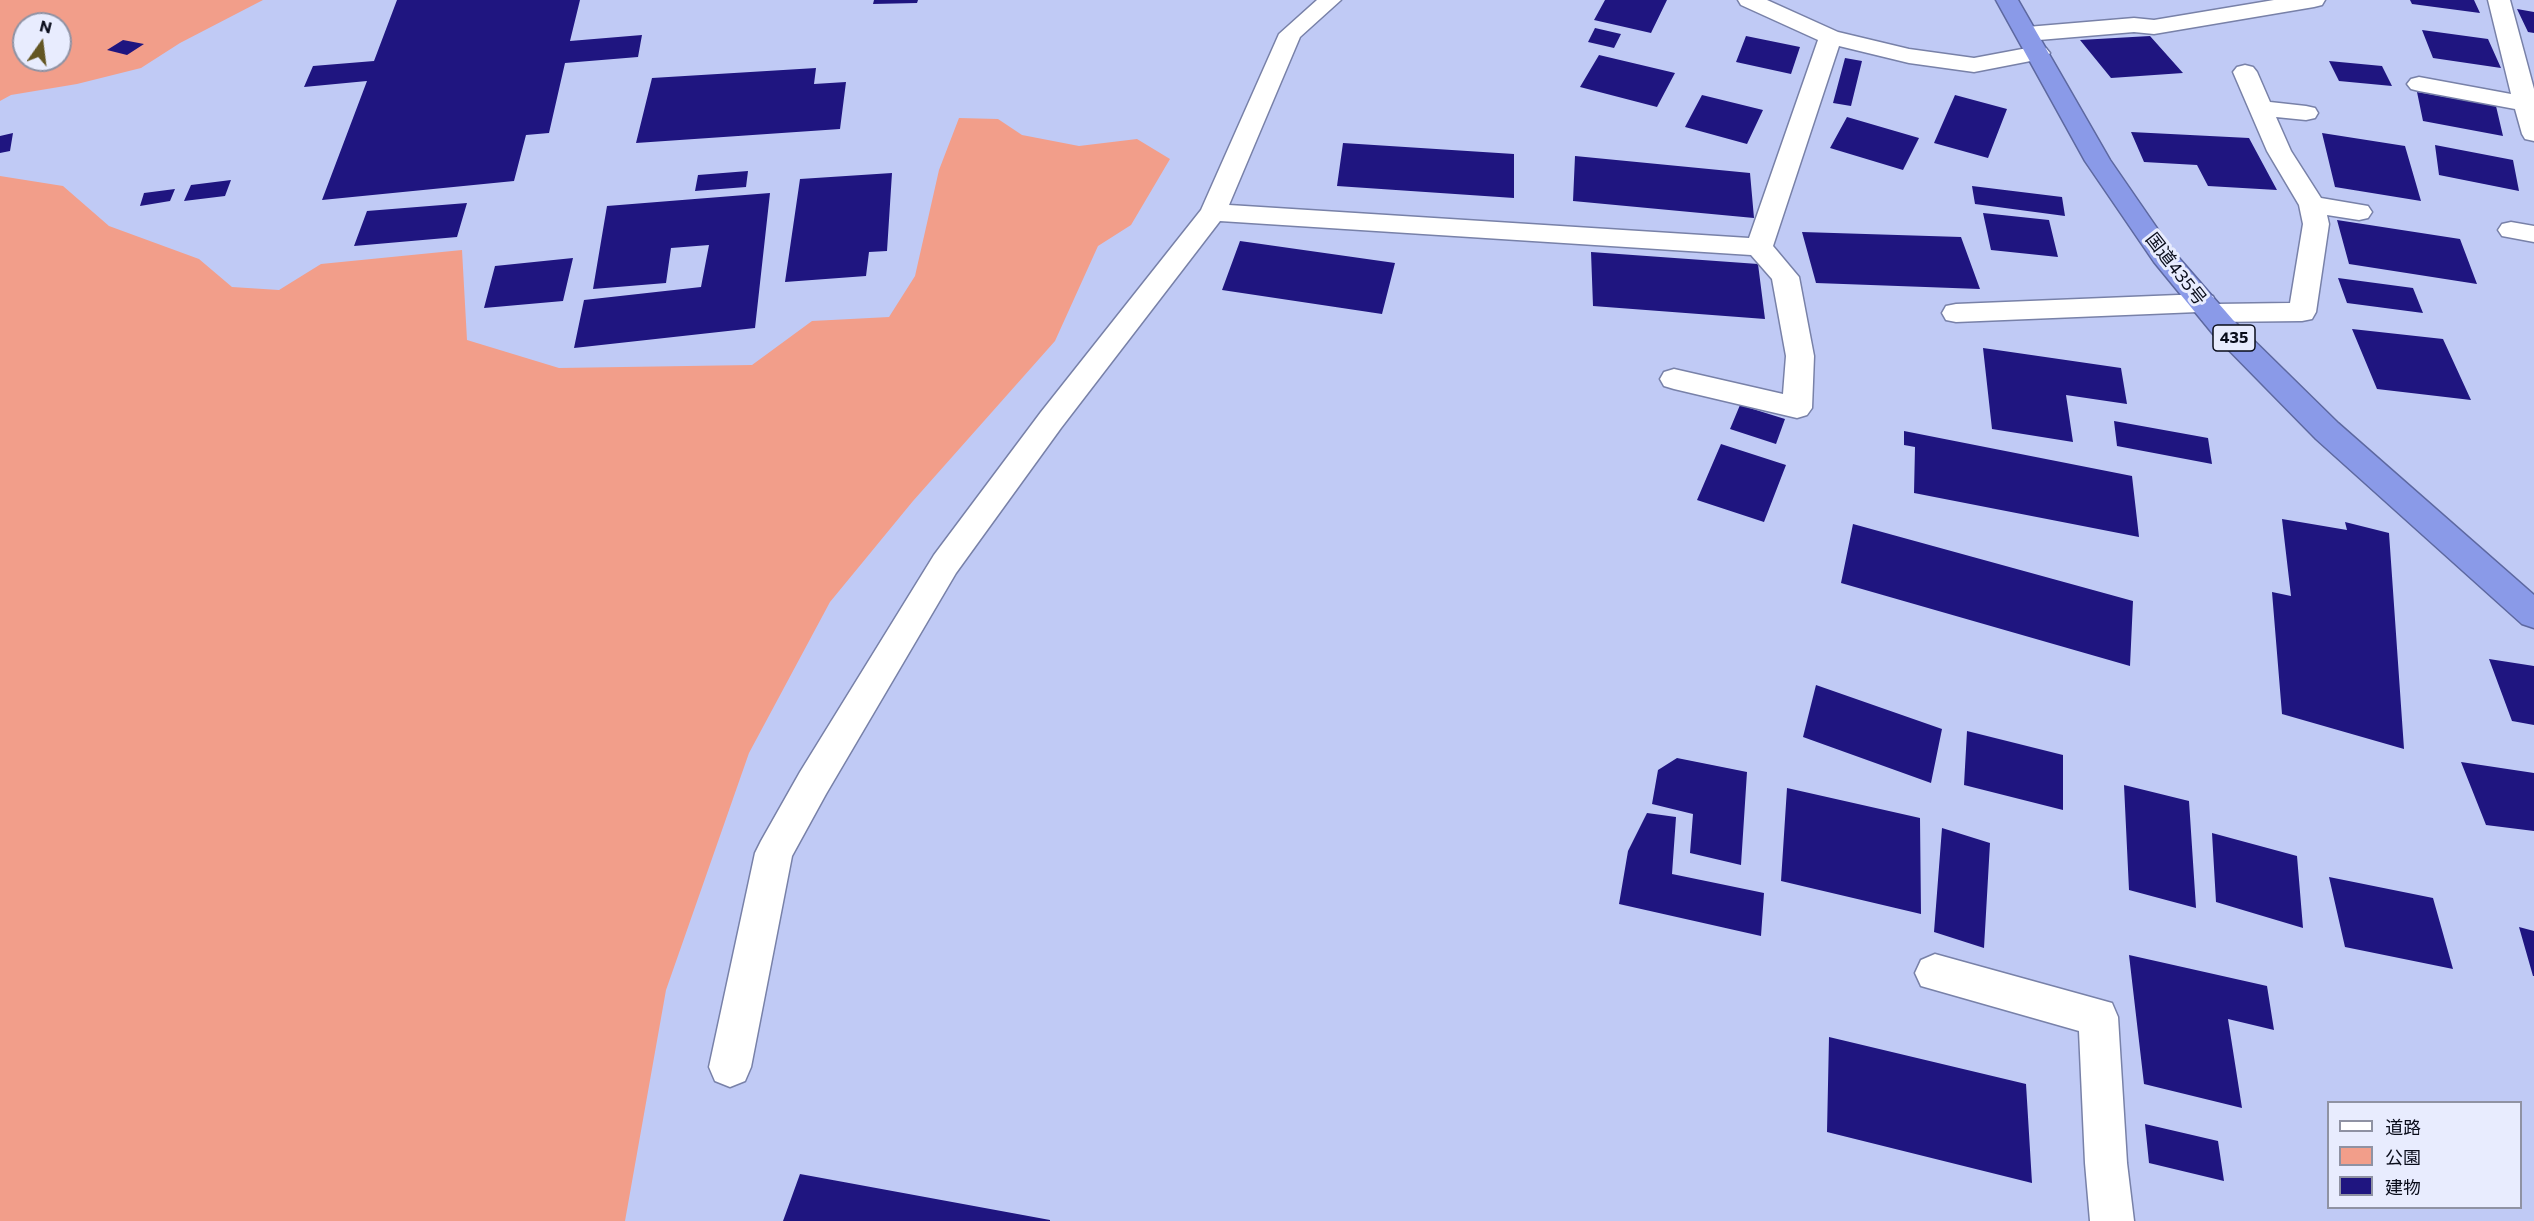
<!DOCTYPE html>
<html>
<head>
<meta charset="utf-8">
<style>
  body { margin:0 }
  #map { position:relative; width:2534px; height:1221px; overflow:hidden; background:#c0caf5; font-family:Commissioner,"Noto Sans JP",sans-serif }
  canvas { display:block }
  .legend { position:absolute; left:2327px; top:1101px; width:195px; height:108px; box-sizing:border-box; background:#e8ecfe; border:2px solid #8f92a3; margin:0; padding:8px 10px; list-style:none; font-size:18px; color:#090c1a }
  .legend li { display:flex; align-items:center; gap:12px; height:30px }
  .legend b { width:30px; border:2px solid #8f92a3 }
  .north { position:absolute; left:12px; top:12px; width:60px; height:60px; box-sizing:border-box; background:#e8ecfe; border:2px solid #8f92a3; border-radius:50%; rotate:14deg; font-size:16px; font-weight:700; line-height:24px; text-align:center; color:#090c1a }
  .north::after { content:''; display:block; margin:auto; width:21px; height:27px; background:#635623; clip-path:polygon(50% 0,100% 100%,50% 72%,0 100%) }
</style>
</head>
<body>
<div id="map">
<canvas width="2534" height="1221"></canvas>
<ul class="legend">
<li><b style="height:8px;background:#fff"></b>道路</li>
<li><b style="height:16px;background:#f29e8a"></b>公園</li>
<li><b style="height:16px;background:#1f1580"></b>建物</li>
</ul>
<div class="north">N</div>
</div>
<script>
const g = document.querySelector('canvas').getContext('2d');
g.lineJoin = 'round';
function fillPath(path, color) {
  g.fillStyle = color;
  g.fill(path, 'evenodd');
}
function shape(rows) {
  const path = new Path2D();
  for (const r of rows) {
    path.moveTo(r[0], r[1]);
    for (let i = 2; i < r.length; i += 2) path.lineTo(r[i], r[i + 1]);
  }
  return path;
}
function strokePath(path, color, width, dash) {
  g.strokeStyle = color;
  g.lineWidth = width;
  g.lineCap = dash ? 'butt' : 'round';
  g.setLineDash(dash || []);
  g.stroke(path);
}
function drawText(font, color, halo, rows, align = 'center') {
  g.font = font + ' Commissioner,"Noto Sans JP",sans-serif';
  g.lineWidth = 6;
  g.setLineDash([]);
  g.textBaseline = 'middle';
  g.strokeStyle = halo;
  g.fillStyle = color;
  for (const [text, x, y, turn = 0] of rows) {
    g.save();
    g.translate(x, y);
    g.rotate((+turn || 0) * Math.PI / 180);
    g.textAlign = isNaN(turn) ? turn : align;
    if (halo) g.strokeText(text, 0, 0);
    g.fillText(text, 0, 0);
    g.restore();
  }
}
fillPath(shape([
  [0,0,263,0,180,43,141,68,77,84,11,95,0,101],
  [24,24,60,24,60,60,24,60],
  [959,118,998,119,1022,135,1079,146,1137,139,1170,159,1131,225,1098,246,1055,341,913,501,830,602,749,753,666,990,625,1221,0,1221,0,176,63,186,109,226,199,259,232,287,279,290,321,264,462,250,467,340,559,368,752,365,812,321,889,317,915,276,939,170]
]), '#f29e8a');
fillPath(shape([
  [397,0,580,0,570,41,642,35,638,57,565,63,549,133,526,135,514,181,322,200,367,81,304,87,313,66,374,61],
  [874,0,918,0,917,3,873,4],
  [1605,0,1667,0,1651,33,1594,20],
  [2410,0,2474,0,2480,13,2412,4],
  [2517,9,2534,12,2534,33,2528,32],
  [1595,28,1621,34,1614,48,1588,42],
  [2422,30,2488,39,2501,68,2433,58],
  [1746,36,1800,47,1791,74,1736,62],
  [2150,36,2183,73,2111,78,2080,40],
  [123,40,144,44,127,55,107,50],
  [1599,55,1675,73,1657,107,1580,87],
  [1845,58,1862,61,1851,106,1833,103],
  [2329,61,2382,66,2392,86,2339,81],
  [816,68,814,84,846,82,840,129,636,143,652,78],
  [2417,92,2496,106,2503,136,2423,121],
  [1702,95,1763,110,1747,144,1685,127],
  [1955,95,2007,109,1988,158,1934,143],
  [1847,117,1919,138,1903,170,1830,148],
  [2131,132,2249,138,2277,190,2208,186,2197,165,2144,162],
  [13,133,10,151,0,153,0,136],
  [2322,133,2405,146,2421,201,2335,187],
  [1343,143,1514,154,1514,198,1337,186],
  [2435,145,2513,160,2519,191,2439,175],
  [1575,156,1750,173,1754,218,1573,201],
  [748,171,746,187,695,191,698,175],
  [892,173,887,251,869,252,866,276,785,282,800,179],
  [231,180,225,196,184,201,191,185],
  [1972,186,2062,197,2065,216,1975,204],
  [175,189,170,201,140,206,144,193],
  [770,193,755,328,574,348,584,300,701,287,709,245,671,248,666,283,593,289,607,206],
  [467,203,457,237,354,246,367,211],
  [1983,213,2049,220,2058,257,1991,250],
  [2337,220,2460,239,2477,284,2349,264],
  [1802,232,1961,237,1980,289,1816,283],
  [1240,241,1395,263,1382,314,1222,290],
  [1591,252,1758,264,1765,319,1593,306],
  [573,258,563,301,484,308,495,266],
  [2338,278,2413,288,2423,313,2347,303],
  [2352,329,2443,339,2471,400,2377,389],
  [1983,348,2121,368,2127,404,2066,395,2073,442,1992,429],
  [1740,405,1785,419,1776,444,1730,429],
  [2114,421,2208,438,2212,464,2117,446],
  [1904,431,2132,476,2139,537,1914,493,1915,447,1904,445],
  [1721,444,1786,465,1764,522,1697,500],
  [2282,519,2347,530,2345,522,2389,533,2404,749,2282,714,2272,592,2291,596],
  [1853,524,2133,601,2130,666,1841,583],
  [2489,659,2534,666,2534,725,2512,721],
  [1816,685,1942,729,1931,783,1803,737],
  [1967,731,2063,755,2063,810,1964,785],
  [1677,758,1747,772,1741,865,1690,853,1693,814,1652,804,1658,770],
  [2461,762,2534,773,2534,831,2486,825],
  [2124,785,2189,801,2196,908,2129,890],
  [1787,788,1920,818,1921,914,1781,881],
  [1647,813,1676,817,1672,874,1764,893,1761,936,1619,904,1628,851],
  [1942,828,1990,843,1984,948,1934,932],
  [2212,833,2297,856,2303,928,2216,902],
  [2329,877,2433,898,2453,969,2345,947],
  [2519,927,2534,931,2534,976,2533,976],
  [2129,955,2267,986,2274,1030,2228,1019,2242,1108,2144,1084],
  [1829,1037,2026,1084,2032,1183,1827,1132],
  [2145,1124,2218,1141,2224,1181,2149,1163],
  [800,1174,1050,1220,1050,1221,783,1221]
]), '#1f1580');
const street = shape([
  [1317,0,1341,0,1300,37,1229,205,1749,238,1818,40,1741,5,1738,0,1767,0,1838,32,1909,49,1974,58,2038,46,2046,48,2050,53,2046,58,1974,72,1909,63,1839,46,1773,246,1799,277,1814,356,1812,408,1807,415,1797,418,1674,389,1664,386,1660,379,1664,372,1674,369,1783,394,1786,356,1772,279,1751,255,1220,221,1061,428,956,573,826,794,792,856,751,1067,745,1081,730,1087,715,1081,709,1067,755,853,761,841,800,772,934,555,1041,412,1201,210,1279,34,1317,0],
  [2274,0,2325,0,2322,5,2314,7,2154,34,2134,32,2027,41,2019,39,2016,34,2019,29,2027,27,2134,18,2154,20,2274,0],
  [2488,0,2510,0,2534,89,2534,141,2525,139,2522,134,2515,109,2419,91,2411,89,2407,84,2411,79,2419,77,2511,94,2488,0],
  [2245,65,2253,67,2257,72,2270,102,2306,106,2315,108,2318,113,2315,118,2306,120,2276,117,2291,151,2321,198,2368,206,2372,212,2368,218,2359,220,2327,215,2329,224,2316,312,2312,319,2302,321,2212,322,2202,320,2198,312,1956,322,1946,320,1942,313,1946,306,1956,304,2203,294,2213,296,2216,304,2290,303,2303,224,2299,205,2267,151,2233,72,2237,67,2245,65],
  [2511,222,2534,226,2534,242,2502,236,2498,230,2502,224,2511,222],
  [1935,954,2112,1003,2118,1017,2127,1163,2134,1221,2090,1221,2085,1163,2079,1031,1921,986,1915,973,1921,960,1935,954]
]);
const highway = shape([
  [1996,0,2018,0,2110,160,2172,250,2233,320,2338,423,2534,595,2534,628,2522,624,2316,439,2213,334,2154,262,2085,161,1996,0]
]);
strokePath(street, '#7881a8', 3);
strokePath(highway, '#5d68a0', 3);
fillPath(street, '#fff');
fillPath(highway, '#8a9ae8');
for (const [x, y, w] of [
  [2234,338,42]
]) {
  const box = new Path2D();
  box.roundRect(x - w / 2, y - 13, w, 26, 4.5);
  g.fillStyle = '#e8ecfe';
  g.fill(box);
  strokePath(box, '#090c1a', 1.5);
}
drawText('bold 16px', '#090c1a', null, [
  ["435",2234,338]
]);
drawText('18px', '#090c1a', '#e8ecfe', [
  ["国道435号",2176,269,52]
]);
</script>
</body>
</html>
